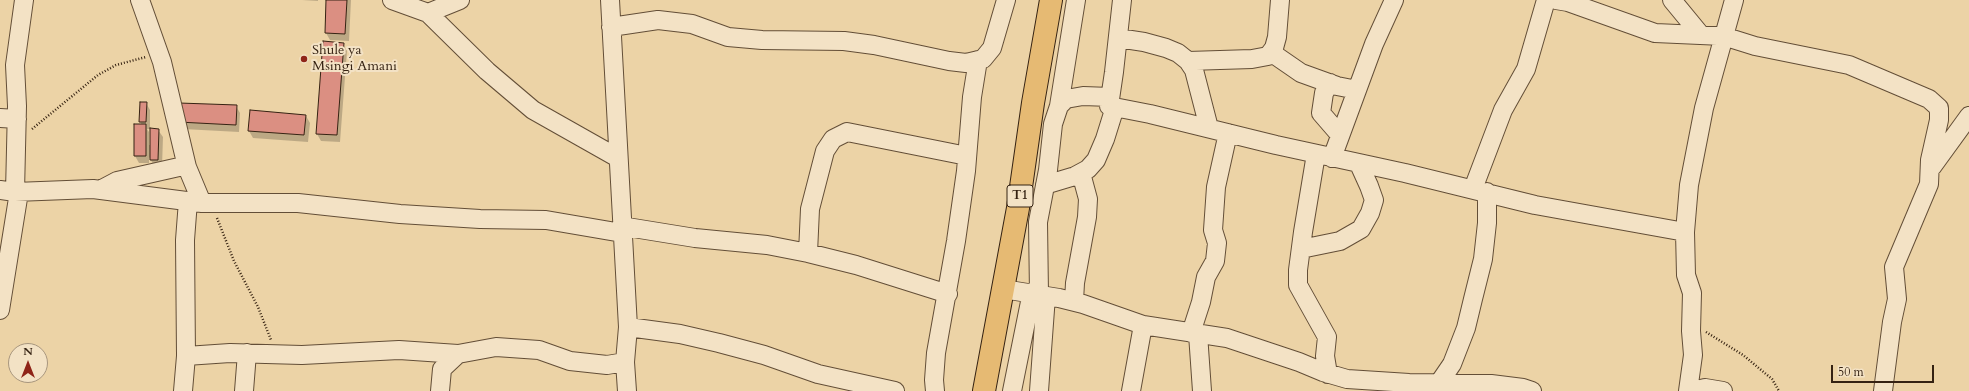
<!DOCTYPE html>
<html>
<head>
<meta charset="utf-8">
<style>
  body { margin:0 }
  #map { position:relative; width:1969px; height:391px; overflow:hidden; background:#ecd3a6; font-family:Cardo,serif }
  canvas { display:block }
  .north { position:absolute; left:8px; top:343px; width:40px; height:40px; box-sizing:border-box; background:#f3e2c5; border:1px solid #a7957d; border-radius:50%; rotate:0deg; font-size:11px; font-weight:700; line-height:16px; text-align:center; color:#352212 }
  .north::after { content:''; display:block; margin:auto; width:14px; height:18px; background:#8f2418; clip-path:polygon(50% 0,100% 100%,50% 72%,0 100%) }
  .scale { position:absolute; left:1831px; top:365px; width:103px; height:18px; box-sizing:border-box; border:2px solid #352212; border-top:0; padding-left:5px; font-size:12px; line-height:14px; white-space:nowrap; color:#352212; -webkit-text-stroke:3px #f3e2c5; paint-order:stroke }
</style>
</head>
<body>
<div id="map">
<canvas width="1969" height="391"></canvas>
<div class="north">N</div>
<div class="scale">50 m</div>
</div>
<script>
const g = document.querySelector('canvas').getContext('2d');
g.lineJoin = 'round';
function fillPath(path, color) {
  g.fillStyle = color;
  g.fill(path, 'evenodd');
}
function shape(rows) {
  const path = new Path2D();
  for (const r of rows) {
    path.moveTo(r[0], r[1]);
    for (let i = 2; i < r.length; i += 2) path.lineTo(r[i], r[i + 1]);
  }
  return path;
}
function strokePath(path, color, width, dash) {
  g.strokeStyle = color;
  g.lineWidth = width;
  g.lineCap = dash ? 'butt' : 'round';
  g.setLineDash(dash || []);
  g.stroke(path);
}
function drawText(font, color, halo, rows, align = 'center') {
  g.font = font + ' Cardo,serif';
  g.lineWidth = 4;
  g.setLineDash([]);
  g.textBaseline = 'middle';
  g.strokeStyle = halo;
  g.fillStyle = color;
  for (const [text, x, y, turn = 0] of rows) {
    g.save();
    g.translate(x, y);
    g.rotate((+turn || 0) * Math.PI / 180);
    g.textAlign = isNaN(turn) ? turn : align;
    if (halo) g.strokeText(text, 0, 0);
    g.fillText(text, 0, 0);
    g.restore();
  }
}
fillPath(shape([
  [302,0,318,0,318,1],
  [327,0,351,0,349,41,330,40,326,33],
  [343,44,347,51,340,142,321,141,317,134],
  [146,103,150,110,150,129,147,129,149,132,149,145,151,145,158,130,163,137,162,167,155,167,149,157,149,163,139,163,135,156,135,125,142,125,140,122],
  [236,106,240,113,239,132,183,129,179,122],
  [306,116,310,123,308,142,253,138,249,131]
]), '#0003');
const building = shape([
  [326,0,347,0,345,34,325,33,326,0],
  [323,41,344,43,337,135,316,134,323,41],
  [140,102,147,102,146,122,139,122,140,102],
  [179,103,237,105,236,125,178,122,179,103],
  [250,110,306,115,304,135,248,131,250,110],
  [134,124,146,124,146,156,134,156,134,124],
  [150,128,159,129,158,160,150,160,150,128]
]);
fillPath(building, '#db8f82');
strokePath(building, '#352212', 1);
const minor = shape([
  [140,0,162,62,187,167,202,203],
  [392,0,428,13,487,71,533,110,618,158],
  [610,0,628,327,625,362,627,391],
  [1122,0,1114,72,1109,106,1150,114,1276,145,1405,173,1535,205,1685,232],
  [1556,0,1568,2,1655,33,1723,36,1755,46,1849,65,1929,99,1939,108,1939,120,1930,160,1929,184,1894,267,1897,299,1892,322,1883,391],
  [1672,0,1700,34],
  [428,13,460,0],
  [611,27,658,20,692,24,728,37,762,40,844,41,874,45,949,61,966,63,983,59,992,48,1006,0],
  [1118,38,1144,42,1166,48,1178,53,1188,61,1194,70,1209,128],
  [1272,53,1301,73,1337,86,1357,90],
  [1188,61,1252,59,1268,56,1274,48,1277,37,1280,0],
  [1330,83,1324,93,1321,113,1340,135],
  [1059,106,1076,0],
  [0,118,17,119],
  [1316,154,1303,232,1298,270,1298,285,1327,337,1325,356,1328,374],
  [1332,158,1374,44,1394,0],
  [1932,167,1969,116],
  [1045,185,1075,176,1088,169,1096,160,1105,139,1115,107],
  [1473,189,1503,110,1526,69,1546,0],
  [0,190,15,192,93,189,202,203,298,203,400,214,480,219,546,220,622,233],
  [100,190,117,181,179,167,187,167],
  [15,192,17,106,15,65,24,0],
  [621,226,695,238,767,245,808,253,856,265,948,294],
  [1301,249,1340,241,1361,229,1370,213,1374,200,1369,186,1359,164],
  [808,253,810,209,825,151,833,139,847,132,967,156],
  [1003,289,1059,298,1083,304,1143,325,1227,338,1299,362,1323,372,1347,379,1409,383,1491,384,1523,388,1532,391],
  [1039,294,1038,222,1048,170,1053,124,1059,106,1066,99,1083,96,1110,97],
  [1074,301,1075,283,1087,217,1088,199,1081,173],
  [0,310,19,192],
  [628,327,680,334,719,343,764,355,818,374,895,391],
  [1191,333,1201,302,1206,277,1215,261,1217,243,1213,230,1216,187,1228,133],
  [1198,334,1202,391],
  [186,356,230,353,302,355,399,350,458,354],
  [1439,383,1452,364,1466,328,1473,299,1483,259,1487,223,1487,192],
  [183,391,186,356,185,240,188,201],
  [244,391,247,353],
  [440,391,442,369,458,354,496,347,539,350,570,361,607,365,625,362],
  [935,391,934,380,936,353,956,241,966,171,972,97,978,60],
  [1012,391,1032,292],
  [1039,391,1046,296],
  [1131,391,1143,325],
  [1688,391,1693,355,1691,331,1692,293,1686,275,1685,232,1689,185,1704,108,1734,0],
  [1692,391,1705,388,1723,391]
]);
const highway = shape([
  [984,391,1018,208,1033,103,1051,0]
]);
strokePath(minor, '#634e37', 20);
strokePath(highway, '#352212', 24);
strokePath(shape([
  [32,129,98,75,116,65,146,57],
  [217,218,234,261,258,307,271,340],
  [1706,332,1743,355,1772,379,1779,391]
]), '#352212', 2.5, [1, 2]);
strokePath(minor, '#f3e2c5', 18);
strokePath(highway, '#e6ba73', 22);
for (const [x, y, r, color] of [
  [304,59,4,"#8f2418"]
]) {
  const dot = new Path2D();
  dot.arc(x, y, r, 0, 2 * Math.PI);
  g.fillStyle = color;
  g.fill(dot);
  strokePath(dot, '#f3e2c5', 1.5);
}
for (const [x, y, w] of [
  [1020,196,26]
]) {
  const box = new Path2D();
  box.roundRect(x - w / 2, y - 11, w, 22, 3);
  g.fillStyle = '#f3e2c5';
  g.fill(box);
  strokePath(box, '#352212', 1);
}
drawText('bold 13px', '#352212', null, [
  ["T1",1020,196]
]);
drawText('14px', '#352212', '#f3e2c5', [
  ["Shule ya",312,51],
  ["Msingi Amani",312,67]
], 'left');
</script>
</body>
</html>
